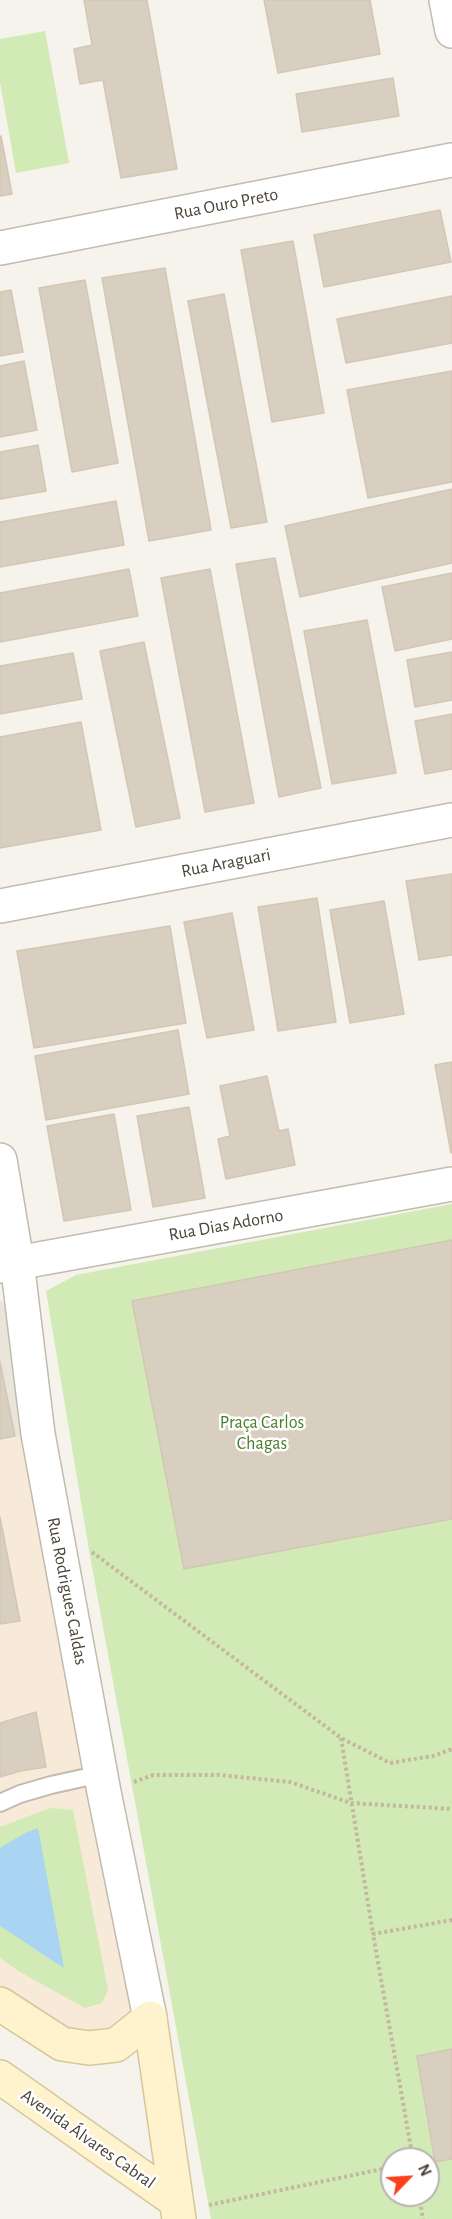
<!DOCTYPE html>
<html>
<head>
<meta charset="utf-8">
<style>
  body { margin:0 }
  #map { position:relative; width:452px; height:2219px; overflow:hidden; background:#f6f3ec; font-family:"Alegreya Sans",sans-serif }
  canvas { display:block }
  .north { position:absolute; left:380px; top:2147px; width:60px; height:60px; box-sizing:border-box; background:#fff; border:2px solid #b7b4b0; border-radius:50%; rotate:65deg; font-size:16px; font-weight:700; line-height:24px; text-align:center; color:#4b4439 }
  .north::after { content:''; display:block; margin:auto; width:21px; height:27px; background:#fc3f1d; clip-path:polygon(50% 0,100% 100%,50% 72%,0 100%) }
</style>
</head>
<body>
<div id="map">
<canvas width="452" height="2219"></canvas>
<div class="north">N</div>
</div>
<script>
const g = document.querySelector('canvas').getContext('2d');
g.lineJoin = 'round';
function fillPath(path, color) {
  g.fillStyle = color;
  g.fill(path, 'evenodd');
}
function shape(rows) {
  const path = new Path2D();
  for (const r of rows) {
    path.moveTo(r[0], r[1]);
    for (let i = 2; i < r.length; i += 2) path.lineTo(r[i], r[i + 1]);
  }
  return path;
}
function strokePath(path, color, width, dash) {
  g.strokeStyle = color;
  g.lineWidth = width;
  g.lineCap = dash ? 'butt' : 'round';
  g.setLineDash(dash || []);
  g.stroke(path);
}
function drawText(font, color, halo, rows, align = 'center') {
  g.font = font + ' "Alegreya Sans",sans-serif';
  g.lineWidth = 5;
  g.setLineDash([]);
  g.textBaseline = 'middle';
  g.strokeStyle = halo;
  g.fillStyle = color;
  for (const [text, x, y, turn = 0] of rows) {
    g.save();
    g.translate(x, y);
    g.rotate((+turn || 0) * Math.PI / 180);
    g.textAlign = isNaN(turn) ? turn : align;
    if (halo) g.strokeText(text, 0, 0);
    g.fillText(text, 0, 0);
    g.restore();
  }
}
fillPath(shape([
  [0,1300,6,1304,38,1434,0,1440]
]), '#eae5da');
fillPath(shape([
  [38,1434,150,2018,89,2048,0,2004,0,1440]
]), '#f7ead8');
fillPath(shape([
  [45,31,69,163,16,173,0,82,0,39],
  [452,1204,452,2219,211,2219,89,1550,46,1291,76,1275],
  [392,2159,428,2159,428,2195,392,2195],
  [50,1808,73,1810,108,1990,102,2003,85,2008,20,1972,0,1958,0,1827]
]), '#d2eab5');
fillPath(shape([
  [38,1828,64,1968,0,1926,0,1848,25,1833]
]), '#a9d4f2');
const building = shape([
  [84,0,147,0,177,169,121,178,103,80,80,84,74,49,92,45,84,0],
  [264,0,370,0,380,54,278,73,264,0],
  [393,78,399,116,302,132,296,94,393,78],
  [1,136,12,194,0,196,0,137,1,136],
  [440,210,451,262,324,287,314,235,440,210],
  [293,241,324,413,272,422,241,250,293,241],
  [165,268,211,530,149,541,102,278,165,268],
  [85,280,118,463,72,472,39,288,85,280],
  [11,290,23,352,0,356,0,292,11,290],
  [224,294,267,522,231,528,188,301,224,294],
  [452,296,452,343,346,363,337,319,452,296],
  [24,361,37,430,0,437,0,366,24,361],
  [452,371,452,482,368,498,347,390,452,371],
  [38,445,46,491,0,499,0,452,38,445],
  [452,489,452,563,300,597,285,526,452,489],
  [116,501,124,545,0,567,0,522,116,501],
  [275,558,321,788,279,797,236,564,275,558],
  [129,569,138,616,0,642,0,593,129,569],
  [210,569,254,803,205,812,161,578,210,569],
  [452,573,452,639,395,651,382,587,452,573],
  [367,620,396,773,332,784,304,631,367,620],
  [144,642,180,818,136,827,100,651,144,642],
  [452,652,452,700,415,707,407,660,452,652],
  [73,653,82,699,0,714,0,666,73,653],
  [452,714,452,769,425,774,415,721,452,714],
  [81,722,101,830,0,848,0,737,81,722],
  [452,874,452,955,419,960,406,881,452,874],
  [317,898,336,1022,278,1031,258,907,317,898],
  [384,901,404,1014,350,1023,330,910,384,901],
  [232,913,254,1030,207,1038,184,922,232,913],
  [170,926,186,1023,34,1048,17,951,170,926],
  [178,1030,189,1094,46,1120,35,1056,178,1030],
  [452,1062,452,1153,451,1153,435,1065,452,1062],
  [267,1076,279,1131,288,1129,295,1165,226,1179,218,1139,230,1136,220,1086,267,1076],
  [189,1107,205,1198,153,1207,137,1116,189,1107],
  [114,1114,131,1210,64,1221,47,1126,114,1114],
  [452,1240,452,1519,184,1569,132,1301,452,1240],
  [0,1362,15,1436,0,1439,0,1362],
  [0,1517,20,1621,0,1624,0,1517],
  [36,1712,46,1767,20,1771,0,1777,0,1723,36,1712],
  [452,2049,452,2159,435,2162,417,2056,452,2049]
]);
fillPath(building, '#d8cfc1');
strokePath(building, '#d3c7b4', 1.5);
const service = shape([
  [0,1803,20,1794,51,1785,101,1774]
]);
const minor = shape([
  [0,248,452,160],
  [0,906,452,820],
  [0,1266,452,1184]
]);
const tertiary = shape([
  [446,0,452,31],
  [0,1160,17,1262,38,1434,104,1792,150,2018]
]);
const secondary = shape([
  [0,2004,62,2044,89,2048,116,2045,150,2018,179,2219],
  [0,2077,176,2201]
]);
strokePath(service, '#c2bbae', 20);
strokePath(minor, '#c2bbae', 36);
strokePath(tertiary, '#c2bbae', 36);
strokePath(secondary, '#d6c79b', 36);
strokePath(shape([
  [92,1552,341,1738,390,1763,433,1756,452,1749],
  [341,1738,373,1934],
  [134,1782,153,1775,219,1775,290,1782,351,1803,452,1809],
  [413,2159,373,1934,452,1920],
  [419,2195,423,2219],
  [209,2205,392,2167]
]), '#c4b79f', 4, [3, 3]);
strokePath(service, '#fff', 16);
strokePath(minor, '#fff', 33);
strokePath(tertiary, '#fff', 33);
strokePath(secondary, '#fff3cd', 33);
drawText('18px', '#4b4439', '#fff', [
  ["Rua Ouro Preto",226,204,-11],
  ["Rua Araguari",226,863,-11],
  ["Rua Dias Adorno",226,1225,-10],
  ["Rua Rodrigues Caldas",67,1591,79],
  ["Avenida Álvares Cabral",88,2139,35]
]);
drawText('18px', '#4a7f2a', '#fff', [
  ["Praça Carlos",262,1423],
  ["Chagas",262,1444]
]);
</script>
</body>
</html>
